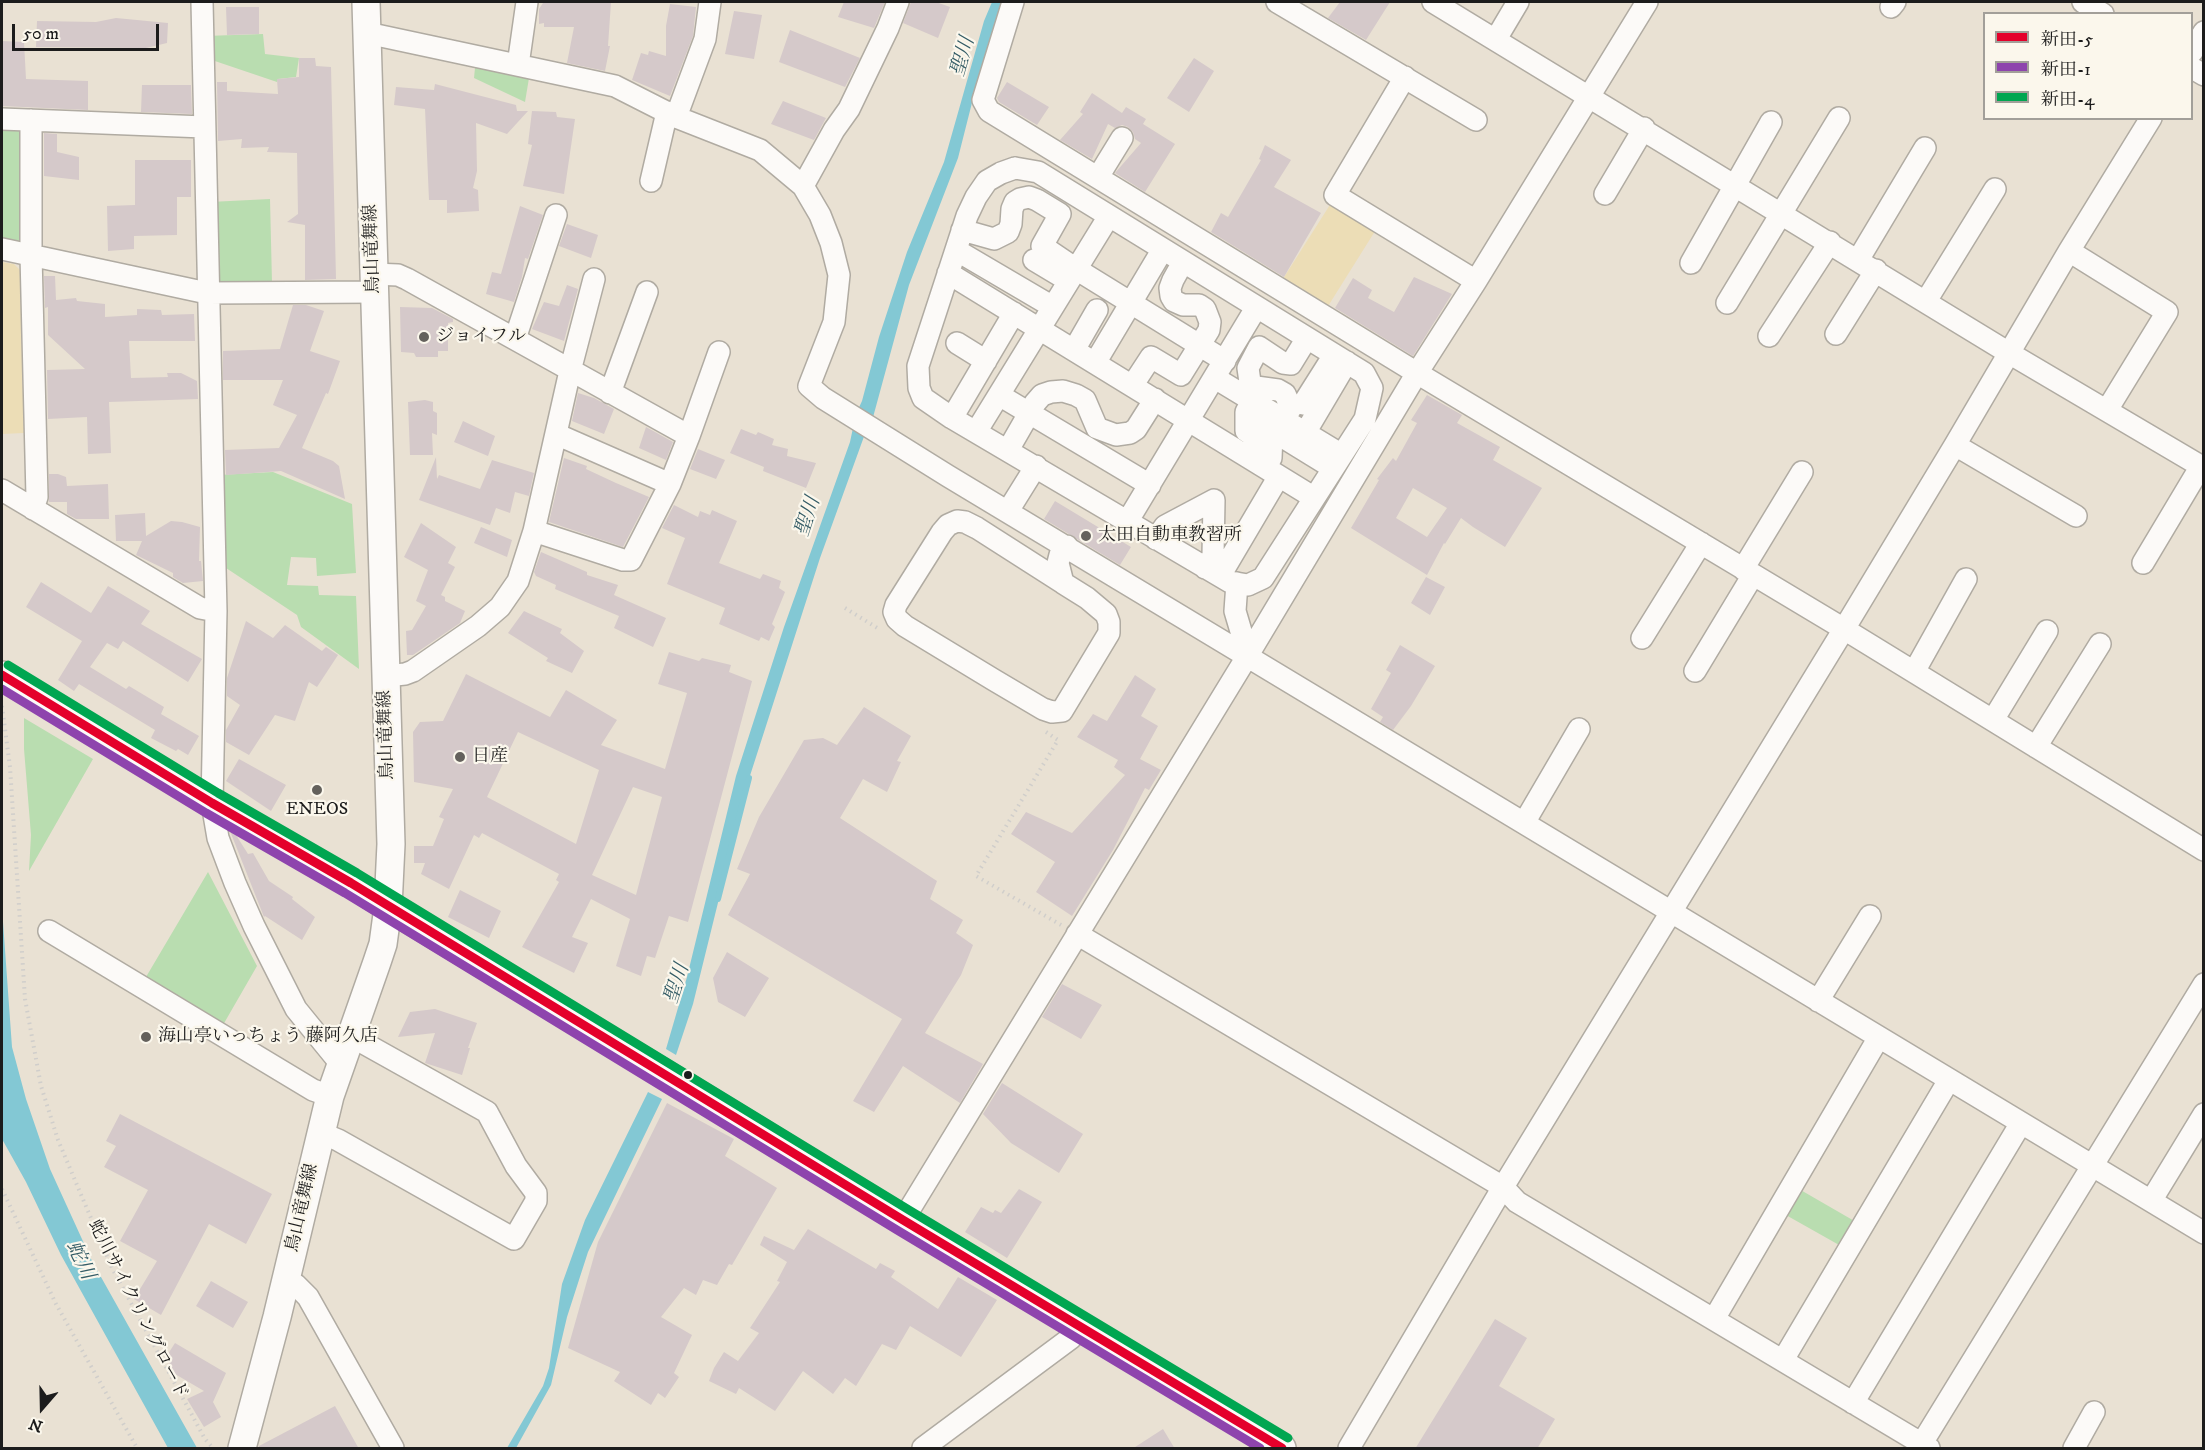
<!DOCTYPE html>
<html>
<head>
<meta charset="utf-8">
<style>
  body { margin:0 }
  #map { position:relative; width:2205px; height:1450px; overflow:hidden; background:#e9e1d3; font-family:"IM FELL DW Pica","Noto Serif JP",serif }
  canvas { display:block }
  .frame { position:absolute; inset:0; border:3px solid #1c1c1c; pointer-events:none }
  .legend { position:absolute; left:1983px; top:12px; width:210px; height:108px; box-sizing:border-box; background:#fbf7ec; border:2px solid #a29f99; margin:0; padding:8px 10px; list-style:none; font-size:18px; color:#1c1c1c }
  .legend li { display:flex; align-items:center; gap:12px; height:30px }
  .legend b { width:30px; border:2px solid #a29f99 }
  .north { position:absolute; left:12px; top:1378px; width:60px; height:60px; -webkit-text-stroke:4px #fbf7ec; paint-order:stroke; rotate:200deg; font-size:16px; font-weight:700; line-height:24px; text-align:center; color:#1c1c1c }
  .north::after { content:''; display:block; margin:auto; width:21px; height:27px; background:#1c1c1c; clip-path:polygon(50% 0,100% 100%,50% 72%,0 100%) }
  .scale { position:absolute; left:12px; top:24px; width:147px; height:27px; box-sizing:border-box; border:3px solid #1c1c1c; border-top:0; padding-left:8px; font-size:18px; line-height:21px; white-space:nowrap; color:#1c1c1c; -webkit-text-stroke:4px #fbf7ec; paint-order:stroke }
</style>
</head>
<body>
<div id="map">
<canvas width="2205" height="1450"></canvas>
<div class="frame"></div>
<ul class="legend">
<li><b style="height:8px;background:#e4002b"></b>新田-5</li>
<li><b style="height:8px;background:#8e44ad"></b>新田-1</li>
<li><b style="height:8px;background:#00a651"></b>新田-4</li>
</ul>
<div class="north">N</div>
<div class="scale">50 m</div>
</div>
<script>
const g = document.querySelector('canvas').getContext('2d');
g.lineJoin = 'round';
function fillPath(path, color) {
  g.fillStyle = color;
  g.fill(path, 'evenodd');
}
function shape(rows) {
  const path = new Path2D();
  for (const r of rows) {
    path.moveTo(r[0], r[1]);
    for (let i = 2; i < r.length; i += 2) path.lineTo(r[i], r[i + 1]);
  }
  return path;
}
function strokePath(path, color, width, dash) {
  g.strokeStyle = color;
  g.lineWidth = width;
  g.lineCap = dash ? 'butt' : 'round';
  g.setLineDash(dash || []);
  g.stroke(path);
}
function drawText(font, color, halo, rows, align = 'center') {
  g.font = font + ' "IM FELL DW Pica","Noto Serif JP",serif';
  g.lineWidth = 4.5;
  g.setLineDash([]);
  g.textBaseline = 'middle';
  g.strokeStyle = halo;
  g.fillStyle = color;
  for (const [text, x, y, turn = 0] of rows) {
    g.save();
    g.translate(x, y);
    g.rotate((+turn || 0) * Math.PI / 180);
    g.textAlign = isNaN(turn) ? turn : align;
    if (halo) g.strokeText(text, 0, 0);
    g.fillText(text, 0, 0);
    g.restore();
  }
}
fillPath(shape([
  [263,34,265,54,299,58,296,77,278,79,277,82,206,58,205,36],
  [449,59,530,72,525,102,474,78,475,68],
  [2,125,31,128,31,255,2,249],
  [270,199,272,283,217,284,210,202],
  [273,472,352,504,356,573,317,576,316,558,291,557,287,585,318,586,319,595,356,596,359,669,301,627,297,615,220,564,218,475],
  [24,718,93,759,29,871,31,835,24,749],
  [208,872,257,966,223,1025,146,977],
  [1792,1185,1863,1226,1848,1250,1777,1210]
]), '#b9ddb0');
fillPath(shape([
  [1333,200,1377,228,1325,311,1281,282],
  [2,262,14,264,20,270,24,433,2,434]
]), '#ecddb6');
fillPath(shape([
  [992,2,1006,2,978,79,958,158,909,285,872,421,856,414,862,401,879,337,907,252,944,162,984,21],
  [853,428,866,431,820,558,747,785,693,1004,676,1055,666,1049,687,977,736,776,784,627,850,442],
  [2,908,12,1047,26,1099,50,1169,92,1261,197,1448,168,1448,61,1255,26,1182,2,1139],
  [648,1092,662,1099,588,1252,567,1317,551,1385,516,1448,507,1448,543,1386,549,1368,562,1284,585,1220]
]), '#83c8d4');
strokePath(shape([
  [718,899,749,778]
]), '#83c8d4', 6);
fillPath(shape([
  [564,2,611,2,608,46,610,46,605,71,567,63,574,27,544,27,544,23,539,24,539,9,543,3],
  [844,2,885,2,874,28,838,17],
  [911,2,936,2,950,7,938,38,903,23],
  [1340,2,1390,2,1366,40,1328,18],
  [670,4,696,7,693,36,670,96,632,80,641,53,648,55,649,51,666,56,666,26],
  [226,7,259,7,259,34,227,35],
  [734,11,762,15,754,59,725,54],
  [116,18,168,23,167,43,146,48,36,47,37,21,96,22],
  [790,30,860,58,845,87,779,62],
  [2,41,24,42,26,79,88,81,88,110,2,106],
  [299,58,315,58,316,66,331,67,336,279,305,280,305,225,287,222,298,214,297,153,267,152,269,147,241,148,242,139,218,141,217,82,227,82,227,91,278,94,277,79,299,77],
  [1194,58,1214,71,1189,112,1167,98],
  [1007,82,1049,107,1037,125,999,102,997,98],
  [435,84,516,105,517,111,528,111,507,134,476,123,477,171,473,188,478,190,479,211,447,213,447,200,429,200,425,109,394,105,396,87,434,90],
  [142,85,191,85,192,114,141,112],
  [1092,93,1122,113,1126,107,1146,119,1143,124,1175,144,1145,192,1115,173,1141,143,1135,139,1133,132,1128,127,1122,125,1115,128,1108,124,1092,159,1060,140,1083,114,1080,112],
  [783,101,826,118,814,140,771,124],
  [532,111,556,112,557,117,575,119,564,194,523,186,532,145,528,144],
  [44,133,57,134,57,152,79,157,79,180,44,176],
  [1265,145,1291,160,1274,187,1321,213,1284,277,1211,232,1221,213,1228,217,1261,160,1259,159],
  [135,160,191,160,191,197,177,197,177,235,134,236,134,249,108,251,107,206,135,205],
  [520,206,543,215,528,259,525,258,522,277,514,302,486,294,492,272,501,274],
  [567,224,598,235,591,258,559,246],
  [44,276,55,276,56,300,76,298,77,301,105,304,105,317,137,315,137,309,161,310,162,315,194,314,195,341,129,341,131,378,168,377,167,373,181,373,197,381,198,399,109,402,111,453,88,454,87,417,48,419,47,370,85,369,48,335,48,307,45,308],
  [1414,277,1452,294,1413,356,1335,308,1353,278,1372,290,1368,298,1394,312],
  [567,285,578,289,564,341,532,329,544,302,559,306],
  [293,305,306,305,324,311,310,351,340,361,328,394,326,393,302,448,333,461,339,466,345,499,281,471,226,475,225,450,279,448,297,415,273,405,283,380,223,380,223,351,280,349],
  [400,307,432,308,453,319,453,322,448,323,448,351,438,351,438,357,416,357,414,353,401,352],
  [578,393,594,398,614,409,604,434,572,421],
  [1427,395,1462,415,1457,423,1500,447,1493,460,1542,488,1505,547,1473,527,1461,518,1445,544,1444,543,1427,575,1351,528,1379,480,1377,479,1393,458,1396,461,1417,423,1411,420],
  [1413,488,1447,508,1427,537,1396,518],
  [425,400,433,402,433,411,437,413,437,435,432,433,433,455,410,455,408,402],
  [463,421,495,436,488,456,454,442],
  [646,427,673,442,666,460,639,448],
  [741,429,756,435,758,432,774,439,772,445,788,449,787,456,816,463,806,488,763,471,764,467,730,453],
  [698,449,725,460,716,479,690,469],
  [436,457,437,479,439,475,480,489,492,460,534,473,529,496,515,492,510,513,496,508,490,525,419,500],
  [564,458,587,466,586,469,616,483,649,497,623,547,549,522],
  [49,474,58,474,66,477,67,486,108,484,109,519,76,519,67,514,67,502,49,502],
  [1055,501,1131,547,1120,565,1044,519],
  [674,505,698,517,700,511,710,515,712,510,737,521,719,563,760,579,763,574,781,581,779,588,785,592,772,624,775,627,769,641,761,637,759,641,719,624,725,608,667,584,685,538,662,528],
  [145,513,146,536,171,521,182,522,200,527,199,561,201,561,203,581,183,583,173,577,173,573,136,555,142,541,116,541,115,515],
  [421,523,456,547,448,563,455,567,441,595,445,597,445,601,465,611,460,623,413,655,407,655,406,631,412,630,426,606,416,601,428,570,404,557],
  [481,527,512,540,507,557,474,543],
  [541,552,587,572,587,575,618,585,614,595,666,618,653,647,614,628,619,616,555,589,556,585,536,576,534,572],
  [1426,577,1445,587,1430,615,1411,603],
  [41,582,91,613,108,586,150,611,141,624,202,659,188,682,123,641,118,649,107,643,90,667,126,689,129,686,164,707,161,714,199,736,188,755,178,749,176,751,151,738,155,730,79,684,74,691,58,680,82,641,26,607],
  [524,611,562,629,560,633,584,651,572,673,546,661,548,658,508,633],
  [246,621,273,638,285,625,322,651,326,647,338,655,317,687,309,682,295,721,275,715,249,755,226,742,226,730,240,705,227,696,227,678],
  [1400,645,1435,666,1411,706,1393,730,1380,722,1383,717,1371,709,1391,673,1386,670],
  [669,652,699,661,702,658,731,665,729,672,752,681,688,922,669,916,655,958,647,956,641,976,616,966,630,919,591,899,572,937,588,943,574,973,522,947,559,882,556,880,559,874,482,833,479,838,474,835,449,889,421,874,425,863,414,863,414,846,433,846,444,819,439,817,453,789,414,782,413,732,420,722,443,721,466,674,550,717,566,690,617,720,601,745,665,769,687,693,658,684],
  [518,732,599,770,576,844,487,797],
  [633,787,662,797,636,895,592,875],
  [1135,675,1156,689,1141,716,1158,726,1140,759,1161,770,1149,790,1145,788,1113,850,1072,916,1036,892,1055,862,1011,834,1026,812,1072,833,1125,775,1114,767,1118,760,1077,737,1093,714,1107,721],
  [864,707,911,736,897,761,901,762,887,792,863,779,840,818,937,881,930,899,963,920,956,933,973,945,961,975,925,1033,983,1064,960,1103,903,1066,874,1112,853,1101,902,1019,728,915,750,874,737,869,759,817,804,740,823,738,837,745],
  [239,759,286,785,271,811,226,781],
  [230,831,236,835,248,854,253,853,269,881,293,897,292,899,315,917,302,940,265,916,264,917],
  [460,890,501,911,489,938,448,917],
  [727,952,769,978,745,1017,718,1002,713,978],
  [1062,984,1102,1005,1081,1039,1042,1017],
  [435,1009,477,1023,468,1048,470,1048,462,1075,425,1063,435,1033,398,1037,410,1012],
  [1002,1083,1083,1134,1059,1173,1011,1143,983,1114],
  [667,1103,734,1139,725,1156,777,1188,732,1265,729,1264,717,1285,703,1280,696,1295,684,1288,661,1317,692,1335,674,1373,679,1377,665,1398,658,1393,651,1405,614,1381,620,1372,568,1348,598,1242],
  [120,1114,272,1194,246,1244,209,1224,161,1315,134,1299,157,1261,120,1241,148,1190,104,1167,116,1146,106,1141],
  [1019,1189,1042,1202,1007,1258,965,1232,981,1207,993,1213,995,1210,1001,1213],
  [808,1229,876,1269,880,1263,895,1271,891,1277,938,1309,958,1277,997,1300,961,1357,910,1326,896,1350,882,1344,856,1386,845,1378,833,1394,803,1371,775,1411,739,1388,736,1394,709,1381,714,1368,724,1352,738,1361,759,1333,750,1328,780,1282,777,1281,787,1262,760,1245,764,1236,794,1250],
  [211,1281,248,1302,233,1328,196,1306],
  [1495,1319,1527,1338,1499,1386,1555,1419,1537,1449,1415,1449],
  [175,1343,226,1373,213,1402,221,1417,204,1427,187,1399,204,1391,175,1374,166,1357],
  [335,1406,359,1449,258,1449,259,1446],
  [1163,1429,1175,1449,1132,1449]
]), '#d5c9ca');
const minor = shape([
  [202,2,216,611,212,803,218,838,235,883,254,926,296,1009,340,1063],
  [1013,2,983,100,989,111,1417,373,1844,629,2204,850],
  [1277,2,1476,120],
  [1433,2,2009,353,2204,468],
  [2083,2,2103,14],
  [1891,7,1895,2],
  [367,33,615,86,676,117,760,150,803,186,820,215,831,243,839,275,834,322,809,386,823,398,948,476,2204,1233],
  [1496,39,1518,2],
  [2192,52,2204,32],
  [518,65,527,2],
  [2192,68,2204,75],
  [1405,77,1335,195,1476,281],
  [676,117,705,39,710,2],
  [2,119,204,127],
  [31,120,31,255,37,497,33,509],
  [1015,168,1038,172,1364,373,1372,388,1365,419,1263,578,1248,585,1230,582,952,418,923,398,919,388,918,366,967,216,976,197,987,181,1001,173,1015,168],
  [1098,177,1122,138],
  [651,181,667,112],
  [803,186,834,130,849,109,888,28,898,2],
  [1605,194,1644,128],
  [962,230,994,239,1008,232,1011,224,1012,209,1015,202,1020,199,1029,197,1037,200,1060,214,1042,246,1076,269,1225,361],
  [2,249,207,293,375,292],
  [956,250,1053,307],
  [2069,251,2167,312,2107,410],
  [1034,260,1069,281],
  [1858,260,1925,148],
  [1691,263,1771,122],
  [948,273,1313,497],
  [374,274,398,275,407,279,689,436,670,484,631,560,623,560,534,531],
  [1926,301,1995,189],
  [1727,303,1839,118],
  [1836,334,1876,270],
  [1769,336,1830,242],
  [515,339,556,215],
  [957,343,986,361],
  [1074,350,1097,310],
  [1095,363,1163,249],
  [1215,378,1342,455],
  [1132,386,1151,357,1181,375,1209,330,1210,322,1205,309,1199,305,1183,305,1174,301,1171,296,1170,288,1173,280,1183,262],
  [610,393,647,292],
  [999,395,1150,485],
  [1252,401,1246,412,1246,431,1265,420,1270,412],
  [1303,404,1334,355],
  [952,418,1014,313],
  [1284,420,1291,408,1285,394,1278,390,1256,387,1250,382,1248,368,1259,347,1283,363,1291,364,1307,338],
  [976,432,1109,216],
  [1305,433,1347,362],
  [556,434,670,484],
  [689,436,719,352],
  [1281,436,1333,468],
  [1955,445,2076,516],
  [1008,450,1035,403,1042,395,1051,392,1063,391,1076,395,1085,400,1097,428,1116,435,1130,433,1136,429,1155,399],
  [1246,456,1253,445,1272,435,1271,458,1265,467],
  [2,490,200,608,216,611],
  [1008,511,1036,466],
  [1127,522,1256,308],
  [1156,539,1165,526,1214,500,1213,556,1205,568],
  [2143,563,2201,466],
  [1743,569,1802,472],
  [1220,576,1279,476],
  [1063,583,977,528,965,522,957,521,948,525,942,532,896,605,894,612,897,619,905,626,994,680,1043,709,1052,712,1062,711,1109,633,1109,622,1106,614,1087,598,1063,583,1058,563,1060,555,1067,546],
  [1237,583,1235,611,1248,655],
  [1642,638,1701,543],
  [1695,671,1753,575],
  [1914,672,1966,579],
  [386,676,405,674,413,671,478,626,500,607,518,581,534,531,570,371,594,279],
  [1993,720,2047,631],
  [2036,747,2100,644],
  [1524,823,1579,729],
  [49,931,313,1090,330,1096],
  [1077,934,1503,1187,1517,1202,1929,1448],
  [1818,1001,1870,916],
  [321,1133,338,1140,514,1239,536,1201,536,1193,516,1166,487,1112,351,1036],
  [2151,1201,2204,1114],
  [903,1220,1248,655,1417,373,1476,281,1647,2],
  [286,1281,296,1285,308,1297,393,1448],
  [1714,1319,1879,1037],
  [1783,1360,1949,1080],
  [1853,1403,2021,1123],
  [923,1448,1071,1338,1080,1326],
  [1349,1448,1503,1187,1844,629,1955,445,2069,251,2151,118],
  [1919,1448,2204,984],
  [2074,1448,2094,1412]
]);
const major = shape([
  [2,675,212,803,351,883,388,907,682,1084,903,1220,1282,1448],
  [242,1448,277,1317,330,1096,377,962,383,944,388,907,391,844,366,2]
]);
strokePath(minor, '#b0aba2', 24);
strokePath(major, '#b0aba2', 30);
strokePath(shape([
  [845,608,879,629],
  [2,706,10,767,25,999,41,1086,58,1140,112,1268,205,1439,213,1448],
  [1046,732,1058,740,976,876,1061,925],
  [2,1189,56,1304,137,1448]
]), '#d0cecb', 4, [1.5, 4.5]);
strokePath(minor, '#fcfaf8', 21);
strokePath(major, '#fcfaf8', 27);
strokePath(shape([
  [2,675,212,803,351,883,903,1220,1282,1448]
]), '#e4002b', 9);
strokePath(shape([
  [2,689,206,813,345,893,897,1230,1260,1448]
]), '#8e44ad', 9);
strokePath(shape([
  [8,665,218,793,357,873,909,1210,1288,1438]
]), '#00a651', 9);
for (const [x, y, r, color] of [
  [424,337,6,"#64615c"],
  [1086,536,6,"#64615c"],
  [460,757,6,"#64615c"],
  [317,790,6,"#64615c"],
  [146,1037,6,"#64615c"],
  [688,1075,5,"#1c1c1c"]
]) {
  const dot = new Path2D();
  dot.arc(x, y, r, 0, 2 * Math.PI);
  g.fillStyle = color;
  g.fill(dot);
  strokePath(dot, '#fbf7ec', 2);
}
drawText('18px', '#1c1c1c', '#fbf7ec', [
  ["鳥山竜舞線",373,249,-92],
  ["鳥山竜舞線",387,735,-92],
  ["鳥山竜舞線",303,1208,-77],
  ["蛇川サイクリングロード",137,1310,63]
]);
drawText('18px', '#1c1c1c', '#fbf7ec', [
  ["ジョイフル",436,337],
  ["太田自動車教習所",1098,536],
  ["日産",472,757],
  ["ENEOS",317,810,"center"],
  ["海山亭いっちょう 藤阿久店",158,1037]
], 'left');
drawText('italic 20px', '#345c66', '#fbf7ec', [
  ["聖川",964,57,-74],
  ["聖川",809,517,-72],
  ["聖川",678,984,-72],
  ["蛇川",79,1261,64]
]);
</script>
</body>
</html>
